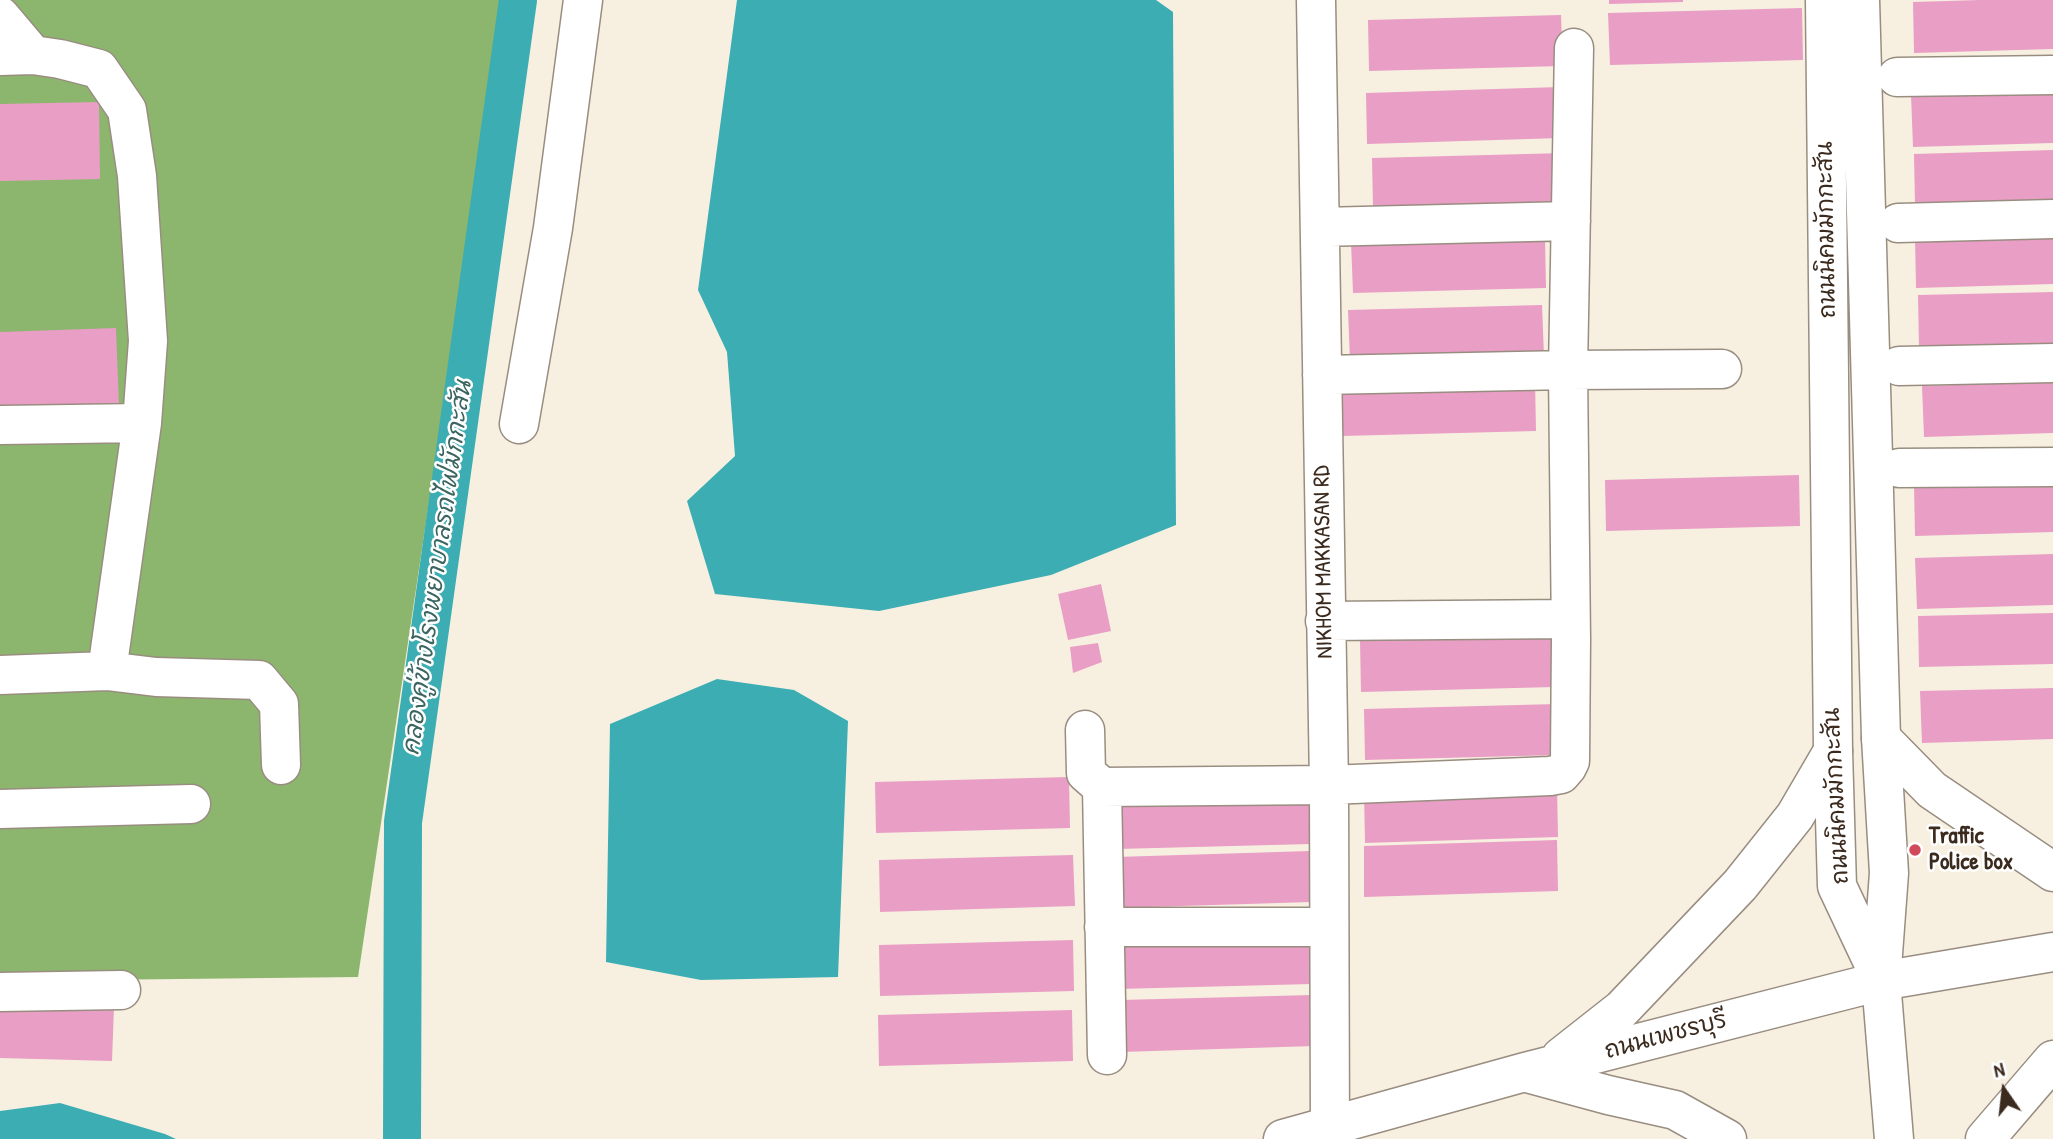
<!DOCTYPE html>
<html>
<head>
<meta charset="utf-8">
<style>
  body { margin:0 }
  #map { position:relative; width:2053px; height:1139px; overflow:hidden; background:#f7f0e1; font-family:"Patrick Hand",sans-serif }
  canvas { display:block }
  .north { position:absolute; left:1969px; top:1055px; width:70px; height:70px; -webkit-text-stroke:5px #fff; paint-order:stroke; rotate:346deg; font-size:19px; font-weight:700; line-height:28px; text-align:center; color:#3b2a1e }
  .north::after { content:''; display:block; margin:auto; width:24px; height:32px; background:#3b2a1e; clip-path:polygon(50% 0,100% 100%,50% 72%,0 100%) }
</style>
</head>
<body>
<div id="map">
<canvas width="2053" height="1139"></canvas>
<div class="north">N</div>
</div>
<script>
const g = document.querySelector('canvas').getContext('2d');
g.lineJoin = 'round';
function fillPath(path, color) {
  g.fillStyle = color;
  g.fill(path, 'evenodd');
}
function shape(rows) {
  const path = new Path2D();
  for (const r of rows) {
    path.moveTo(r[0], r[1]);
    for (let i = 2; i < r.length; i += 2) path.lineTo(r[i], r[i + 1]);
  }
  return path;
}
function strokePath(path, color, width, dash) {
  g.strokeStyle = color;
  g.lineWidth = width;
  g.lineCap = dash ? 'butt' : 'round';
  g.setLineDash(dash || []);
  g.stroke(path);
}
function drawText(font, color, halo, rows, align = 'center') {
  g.font = font + ' "Patrick Hand","Playpen Sans Thai",sans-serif';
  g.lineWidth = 5;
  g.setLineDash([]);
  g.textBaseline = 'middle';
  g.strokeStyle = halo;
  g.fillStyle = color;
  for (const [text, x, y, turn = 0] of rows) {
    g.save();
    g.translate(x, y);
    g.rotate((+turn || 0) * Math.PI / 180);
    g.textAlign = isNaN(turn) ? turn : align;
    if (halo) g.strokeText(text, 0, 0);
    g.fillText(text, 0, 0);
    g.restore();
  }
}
fillPath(shape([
  [0,0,504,0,358,977,0,981]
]), '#8cb66e');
fillPath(shape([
  [737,0,1156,0,1173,12,1176,525,1051,575,879,611,715,594,687,501,735,456,727,352,698,290],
  [717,679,794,690,848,721,838,977,701,980,606,962,610,724],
  [60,1103,165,1134,176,1139,0,1139,0,1111]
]), '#3badb3');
strokePath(shape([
  [402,1139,403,822,518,0]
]), '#3badb3', 38);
fillPath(shape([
  [1609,0,1683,0,1683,2,1609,4],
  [1980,0,2053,0,2053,49,1914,53,1913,2],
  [1802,8,1803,60,1610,65,1608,13],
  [1561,15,1563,66,1369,71,1368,20],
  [1560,87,1561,138,1367,144,1366,93],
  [2053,92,2053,143,1913,147,1911,95],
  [99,102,100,179,0,181,0,104],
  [2053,150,2053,201,1915,205,1914,154],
  [1565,153,1566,204,1373,209,1372,158],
  [2053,233,2053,284,1916,288,1915,237],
  [1545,237,1546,288,1353,293,1351,242],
  [2053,292,2053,343,1919,347,1918,295],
  [1542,305,1544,356,1350,361,1348,310],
  [116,328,119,406,0,410,0,332],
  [1535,380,1536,431,1342,436,1341,385],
  [2053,382,2053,433,1924,437,1922,386],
  [1799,475,1800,526,1606,531,1605,480],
  [2053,481,2053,532,1915,536,1914,485],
  [2053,554,2053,605,1917,609,1915,558],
  [1101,584,1111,631,1068,640,1058,594],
  [2053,613,2053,664,1919,667,1918,616],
  [1553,636,1554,687,1361,692,1360,641],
  [1098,643,1102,662,1073,673,1070,647],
  [2053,688,2053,739,1922,743,1920,691],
  [1557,704,1558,755,1365,760,1364,709],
  [1069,777,1070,828,876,833,875,782],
  [1557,786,1558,837,1365,843,1364,791],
  [1310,793,1311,844,1117,849,1117,798],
  [1557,840,1558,891,1364,897,1364,846],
  [1310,851,1311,902,1117,908,1116,857],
  [1073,855,1075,906,880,912,879,860],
  [1311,932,1312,984,1118,989,1117,938],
  [1073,940,1074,991,880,996,879,945],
  [1313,995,1315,1046,1121,1052,1120,1000],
  [0,1003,114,1007,112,1061,0,1058],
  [1072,1010,1073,1061,879,1066,878,1015]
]), '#e99ec5');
const minor = shape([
  [1316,0,1329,785,1330,1139],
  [0,16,33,55],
  [0,56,33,55,60,59,99,69,127,110,137,176,148,341,142,423,107,671,0,675],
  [1897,77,2053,75],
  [1898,223,2053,219],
  [1320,227,1571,221],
  [1899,366,2053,363],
  [1322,375,1568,370,1574,48],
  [519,424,553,228,583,0],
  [0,425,142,423],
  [1899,468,2053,467],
  [1325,621,1570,619],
  [107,671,156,677,259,680,279,704,281,765],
  [1085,730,1086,773,1102,787],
  [0,809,191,804],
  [1104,927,1328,927],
  [0,992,121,990],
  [1107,1055,1102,787,1329,785,1550,776,1561,774,1567,767,1570,761,1571,639,1568,370,1722,369]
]);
const tertiary = shape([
  [1825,0,1833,751,1837,886,1879,975],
  [1860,0,1881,738,1889,873,1881,981,1894,1139]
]);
const primary = shape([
  [1881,738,1932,790,2053,872],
  [1561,1057,1622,1009,1740,885,1795,816,1833,751],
  [1527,1073,1608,1095,1675,1110,1727,1139],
  [1283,1139,1525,1072,1881,981,2053,952],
  [1985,1139,2053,1060]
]);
strokePath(minor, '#998d80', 41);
strokePath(tertiary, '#998d80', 41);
strokePath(primary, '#998d80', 41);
strokePath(minor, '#fff', 38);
strokePath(tertiary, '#fff', 38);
strokePath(primary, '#fff', 38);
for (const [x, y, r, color] of [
  [1915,850,7,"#d1495b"]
]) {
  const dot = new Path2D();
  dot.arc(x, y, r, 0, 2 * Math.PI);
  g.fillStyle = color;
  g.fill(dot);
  strokePath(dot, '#fff', 2.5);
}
drawText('23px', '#3b2a1e', '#fff', [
  ["ถนนนิคมมักกะสัน",1827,230,-91],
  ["NIKHOM MAKKASAN RD",1324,562,-91],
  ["ถนนนิคมมักกะสัน",1837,796,-93],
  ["ถนนเพชรบุรี",1666,1036,-15]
]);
drawText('bold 23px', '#3b2a1e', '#fff', [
  ["Traffic",1929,837],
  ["Police box",1929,863]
], 'left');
drawText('italic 24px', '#3b6561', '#fff', [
  ["คลองคู่ข้างโรงพยาบาลรถไฟมักกะสัน",438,568,-82]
]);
</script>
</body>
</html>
